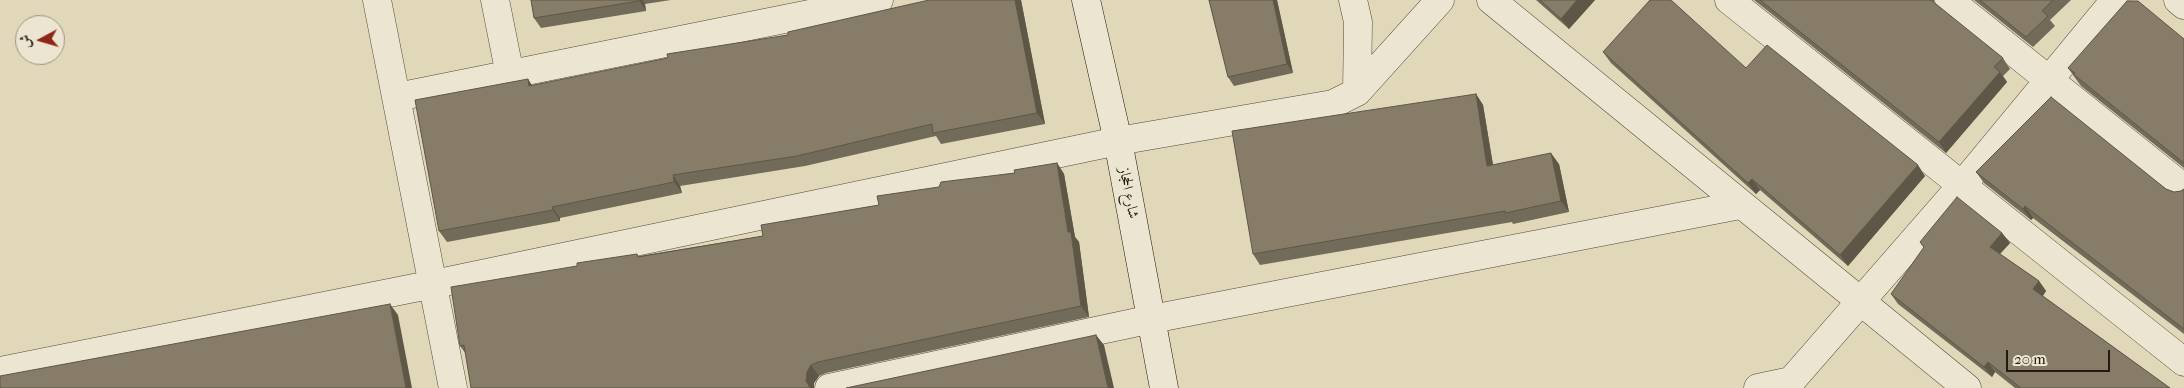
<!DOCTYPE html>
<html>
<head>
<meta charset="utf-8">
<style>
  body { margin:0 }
  #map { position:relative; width:2184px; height:388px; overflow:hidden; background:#e1d7b9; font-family:"IM FELL French Canon",Amiri,serif }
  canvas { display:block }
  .north { position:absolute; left:15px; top:15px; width:50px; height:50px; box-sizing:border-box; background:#ece5d2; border:1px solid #9c9484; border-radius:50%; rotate:264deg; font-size:14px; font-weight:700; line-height:20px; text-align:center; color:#241a0f }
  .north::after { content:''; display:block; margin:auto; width:18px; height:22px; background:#8f2418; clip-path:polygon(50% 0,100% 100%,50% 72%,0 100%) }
  .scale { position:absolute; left:2006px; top:350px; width:104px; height:22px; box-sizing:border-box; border:2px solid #241a0f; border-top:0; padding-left:6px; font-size:15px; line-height:18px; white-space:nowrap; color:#241a0f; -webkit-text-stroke:4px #ece5d2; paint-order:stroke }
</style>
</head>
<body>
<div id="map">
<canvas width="2184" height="388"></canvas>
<div class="north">ش</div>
<div class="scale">20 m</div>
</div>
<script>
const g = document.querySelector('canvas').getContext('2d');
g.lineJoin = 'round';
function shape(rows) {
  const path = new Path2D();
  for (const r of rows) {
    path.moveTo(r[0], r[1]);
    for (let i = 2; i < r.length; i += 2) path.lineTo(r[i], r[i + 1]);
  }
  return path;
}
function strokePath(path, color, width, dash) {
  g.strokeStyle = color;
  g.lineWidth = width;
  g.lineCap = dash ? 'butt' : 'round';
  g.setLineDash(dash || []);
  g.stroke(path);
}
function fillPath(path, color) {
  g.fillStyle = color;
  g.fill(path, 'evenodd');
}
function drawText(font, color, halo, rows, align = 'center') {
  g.font = font + ' "IM FELL French Canon",Amiri,serif';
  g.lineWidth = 4;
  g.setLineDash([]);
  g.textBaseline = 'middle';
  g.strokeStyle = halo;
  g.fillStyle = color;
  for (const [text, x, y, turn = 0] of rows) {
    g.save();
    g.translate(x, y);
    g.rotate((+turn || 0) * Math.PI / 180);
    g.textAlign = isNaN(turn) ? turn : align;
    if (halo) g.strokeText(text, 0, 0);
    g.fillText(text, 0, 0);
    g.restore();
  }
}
const street = shape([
  [377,0,453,388],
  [495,0,510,75],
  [1353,0,1358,22,1357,92],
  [1491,0,1967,388],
  [1729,0,2184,362],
  [1949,0,2184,188],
  [2178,0,2184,5],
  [397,97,879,0],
  [0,371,434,284,1118,141,1333,104,1357,92,1440,0],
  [829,388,1152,319,1740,205],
  [1758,388,1791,381],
  [1785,388,1963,184,2115,0]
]);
const secondary = shape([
  [1086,0,1118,141,1164,388]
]);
strokePath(street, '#53493a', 29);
strokePath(secondary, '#241a0f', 29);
strokePath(street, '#ece5d2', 28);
strokePath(secondary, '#ece5d2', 28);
fillPath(shape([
  [531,0,671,0,645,4,646,11,541,28,534,18],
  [1021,0,1045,124,941,144,936,136,805,166,680,186,682,193,560,218,560,221,447,242,439,231,528,79,532,86],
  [1209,0,1277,0,1293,73,1234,86,1228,77],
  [1536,0,1595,0,1569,29],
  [1754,0,1934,0,1934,4,2003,58,2010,69,2003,76,2007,82,1946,153],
  [1974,0,2071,0,2050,20,2055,26,2033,47],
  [2184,39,2184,168,2081,86,2068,68],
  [1603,52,1746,68,1925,176,1848,266,1760,190,1756,194,1611,63],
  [1476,94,1483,105,1493,165,1559,164,1569,212,1513,224,1512,222,1260,265,1253,254],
  [1057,163,1064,174,1075,237,1079,242,1089,317,826,373,819,376,814,383,466,354,460,346,577,266,763,236,879,205,939,187,1015,173],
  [1976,172,2166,189,2174,192,2181,191,2184,189,2184,334,2033,218,2031,220,1984,183],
  [2002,233,2010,243,2000,254,2039,281,2046,291,2043,296,2170,388,2015,388,1995,372,1992,377,1898,304,1891,294,1924,248,1920,242]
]), '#736b59');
fillPath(shape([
  [639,0,642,0,645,4,646,11],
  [1015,0,1021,0,1045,124,1037,113],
  [1273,0,1277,0,1293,73,1287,64],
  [1577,0,1595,0,1569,29,1561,19],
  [2000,72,2007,82,1946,153,1939,142],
  [528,79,535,90,529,86],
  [1476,94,1483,105,1495,177,1487,166],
  [1551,153,1559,164,1569,212,1561,201],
  [1057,163,1064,174,1075,237,1079,242,1089,317,1081,306],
  [1918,165,1925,176,1848,266,1840,255],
  [673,175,680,186,682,193,674,182],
  [1752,179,1760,190,1756,194,1748,183],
  [2025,206,2033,218,2031,220,2023,209],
  [552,207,560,218,560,221,553,210],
  [2002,233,2010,243,1997,257,1990,247],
  [2039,281,2046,291,2040,299,2033,289],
  [390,304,398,315,412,388,406,388],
  [1096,335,1104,345,1114,388,1108,388],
  [1988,362,1995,372,1992,377,1984,367],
  [811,365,819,376,814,383,814,388,810,388,806,381,807,372]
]), '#5e5748');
const building = shape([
  [531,0,639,0,639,1,534,18,531,0],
  [929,0,1015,0,1037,113,933,133,932,124,797,156,673,175,674,182,552,207,553,210,439,231,415,100,528,79,529,86,668,58,667,54,788,35,788,32,929,0],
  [1209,0,1273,0,1287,64,1228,77,1209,0],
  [1540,0,1577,0,1561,19,1540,0],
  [1650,0,1671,0,1746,68,1767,45,1918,165,1840,255,1752,179,1748,183,1603,52,1650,0],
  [1760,0,1931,0,2003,58,1994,67,2000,72,1939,142,1760,0],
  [1980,0,2053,0,2042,11,2048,16,2026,37,1980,0],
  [2127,1,2138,1,2184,39,2184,163,2073,74,2075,73,2068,68,2127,1],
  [1476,94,1487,166,1551,153,1561,201,1505,213,1505,211,1253,254,1232,131,1476,94],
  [2051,97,2166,189,2174,192,2181,191,2184,189,2184,329,2025,206,2023,209,1976,172,2051,97],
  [1057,163,1068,232,1071,232,1081,306,818,362,811,365,807,372,806,381,810,388,471,388,464,345,460,346,451,287,577,266,577,263,637,254,638,257,763,236,761,225,879,205,877,196,939,187,941,182,1015,173,1014,170,1057,163],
  [1957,197,2002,233,1990,247,2039,281,2033,289,2170,388,2021,388,1988,362,1984,367,1891,294,1924,247,1920,242,1957,197],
  [390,304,406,388,0,388,0,376,390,304],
  [1096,335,1108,388,846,388,1096,335]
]);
fillPath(building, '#867c67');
strokePath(building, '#5e5748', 1);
drawText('15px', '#241a0f', '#ece5d2', [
  ["شارع الحجاز",1128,193,79]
]);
</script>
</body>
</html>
